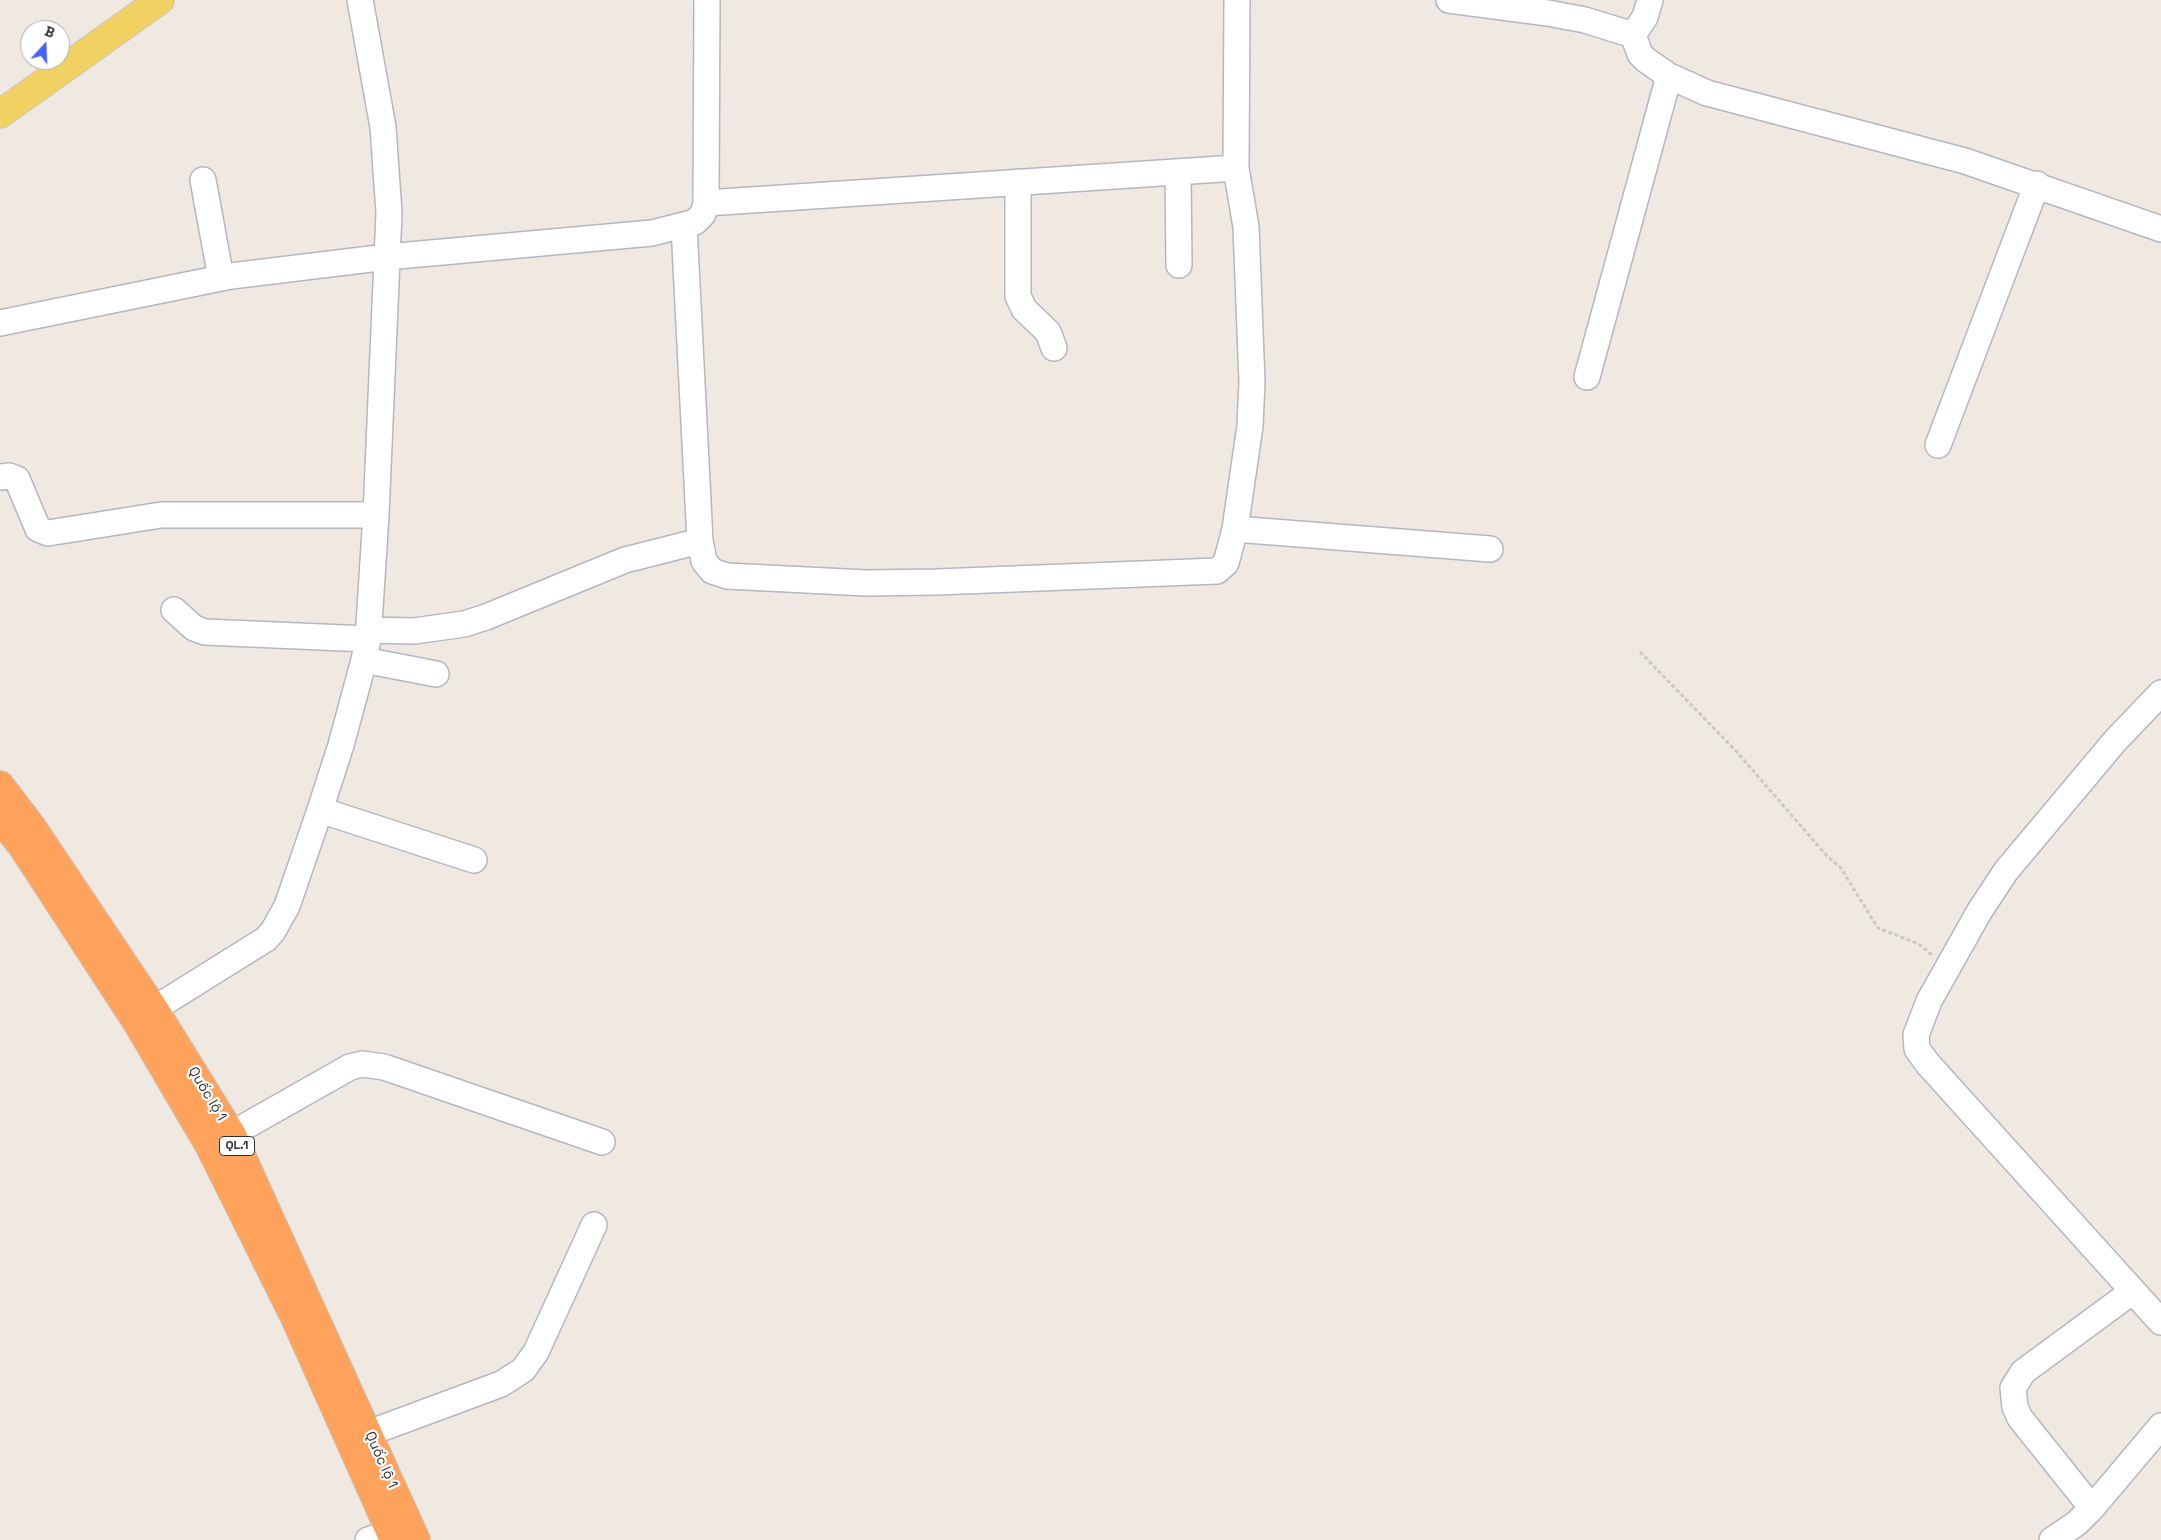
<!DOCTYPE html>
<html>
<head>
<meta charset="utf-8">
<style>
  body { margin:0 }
  #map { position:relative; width:2161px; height:1540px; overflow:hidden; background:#efe9e1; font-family:"Space Grotesk",sans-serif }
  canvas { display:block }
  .north { position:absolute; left:20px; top:20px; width:50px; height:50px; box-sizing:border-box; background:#fff; border:1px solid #ababab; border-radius:50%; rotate:20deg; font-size:14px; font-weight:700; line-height:20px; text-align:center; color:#2e2e2e }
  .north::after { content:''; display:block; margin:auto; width:18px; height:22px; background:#4264fb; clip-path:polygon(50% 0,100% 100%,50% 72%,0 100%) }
</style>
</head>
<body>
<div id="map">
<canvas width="2161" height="1540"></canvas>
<div class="north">B</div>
</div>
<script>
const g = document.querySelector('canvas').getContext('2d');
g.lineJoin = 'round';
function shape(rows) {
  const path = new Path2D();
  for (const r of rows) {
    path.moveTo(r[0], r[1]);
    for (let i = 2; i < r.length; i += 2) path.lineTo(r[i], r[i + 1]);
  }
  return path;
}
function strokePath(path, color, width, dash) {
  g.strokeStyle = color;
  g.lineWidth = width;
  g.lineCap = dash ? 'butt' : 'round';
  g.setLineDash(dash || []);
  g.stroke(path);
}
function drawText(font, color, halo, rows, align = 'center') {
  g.font = font + ' "Space Grotesk",sans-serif';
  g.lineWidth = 4.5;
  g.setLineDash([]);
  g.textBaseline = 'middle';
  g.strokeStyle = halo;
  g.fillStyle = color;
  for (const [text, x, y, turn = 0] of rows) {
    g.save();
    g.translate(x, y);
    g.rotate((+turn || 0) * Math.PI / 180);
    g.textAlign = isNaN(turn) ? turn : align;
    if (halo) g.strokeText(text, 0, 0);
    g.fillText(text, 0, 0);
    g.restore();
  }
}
const minor = shape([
  [1449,0,1548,13,1585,20,1633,35,1640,54,1646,60,1669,76,1707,93,1965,161,2161,229],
  [1633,35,1645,17,1650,0],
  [1178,172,1179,265],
  [203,180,221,278],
  [1018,182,1018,296,1024,309,1048,332,1054,348],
  [706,203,1236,168],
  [684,226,700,541,704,561,712,571,727,576,866,583,937,582,1217,571,1226,563,1235,529,1250,426,1252,382,1246,227,1236,168,1237,0],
  [0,323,231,276,387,257,652,233,695,222,703,214,706,203,707,0],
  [1587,377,1669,76],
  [1938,445,2037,184],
  [0,477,9,476,17,479,38,529,48,533,161,515,376,515],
  [1235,529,1490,549],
  [174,610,194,628,205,632,368,639],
  [369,630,414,631,464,624,486,617,625,560,700,541],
  [364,660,436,674],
  [2161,693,2115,741,2006,871,1979,912,1929,1001,1916,1035,1917,1049,1928,1064,2161,1322],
  [320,810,474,860],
  [138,1019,266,939,273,931,287,906,320,810,341,745,364,660,368,639,376,515,389,213,383,127,360,0],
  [214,1144,350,1067,362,1064,384,1067,602,1142],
  [350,1440,501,1384,523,1370,536,1352,594,1225],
  [2092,1508,2020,1418,2015,1407,2013,1388,2023,1372,2133,1291],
  [368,1540,391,1532],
  [2052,1540,2077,1523,2092,1508,2161,1426]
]);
const major = shape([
  [0,114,160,0]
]);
const highway = shape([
  [0,785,32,827,154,1009,232,1135,416,1540],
  [0,819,22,846,136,1021,210,1147,294,1316,394,1540]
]);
strokePath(minor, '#b4b7c1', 28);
strokePath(major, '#c9c9c9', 30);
strokePath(highway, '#c9c9c9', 30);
strokePath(shape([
  [1640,652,1736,751,1827,856,1840,867,1878,928,1919,944,1932,955]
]), '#c9c9c9', 3, [4, 2.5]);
strokePath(minor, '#fff', 25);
strokePath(major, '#f2d163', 28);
strokePath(highway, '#ffa35c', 28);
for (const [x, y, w] of [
  [237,1146,35]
]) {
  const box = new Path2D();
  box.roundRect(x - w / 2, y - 9.5, w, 19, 4);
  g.fillStyle = '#fff';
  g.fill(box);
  strokePath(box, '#2e2e2e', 1);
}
drawText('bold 12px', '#2e2e2e', null, [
  ["QL.1",237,1146]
]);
drawText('14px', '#2e2e2e', '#fff', [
  ["Quốc lộ 1",207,1094,59],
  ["Quốc lộ 1",381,1460,66]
]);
</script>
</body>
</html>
